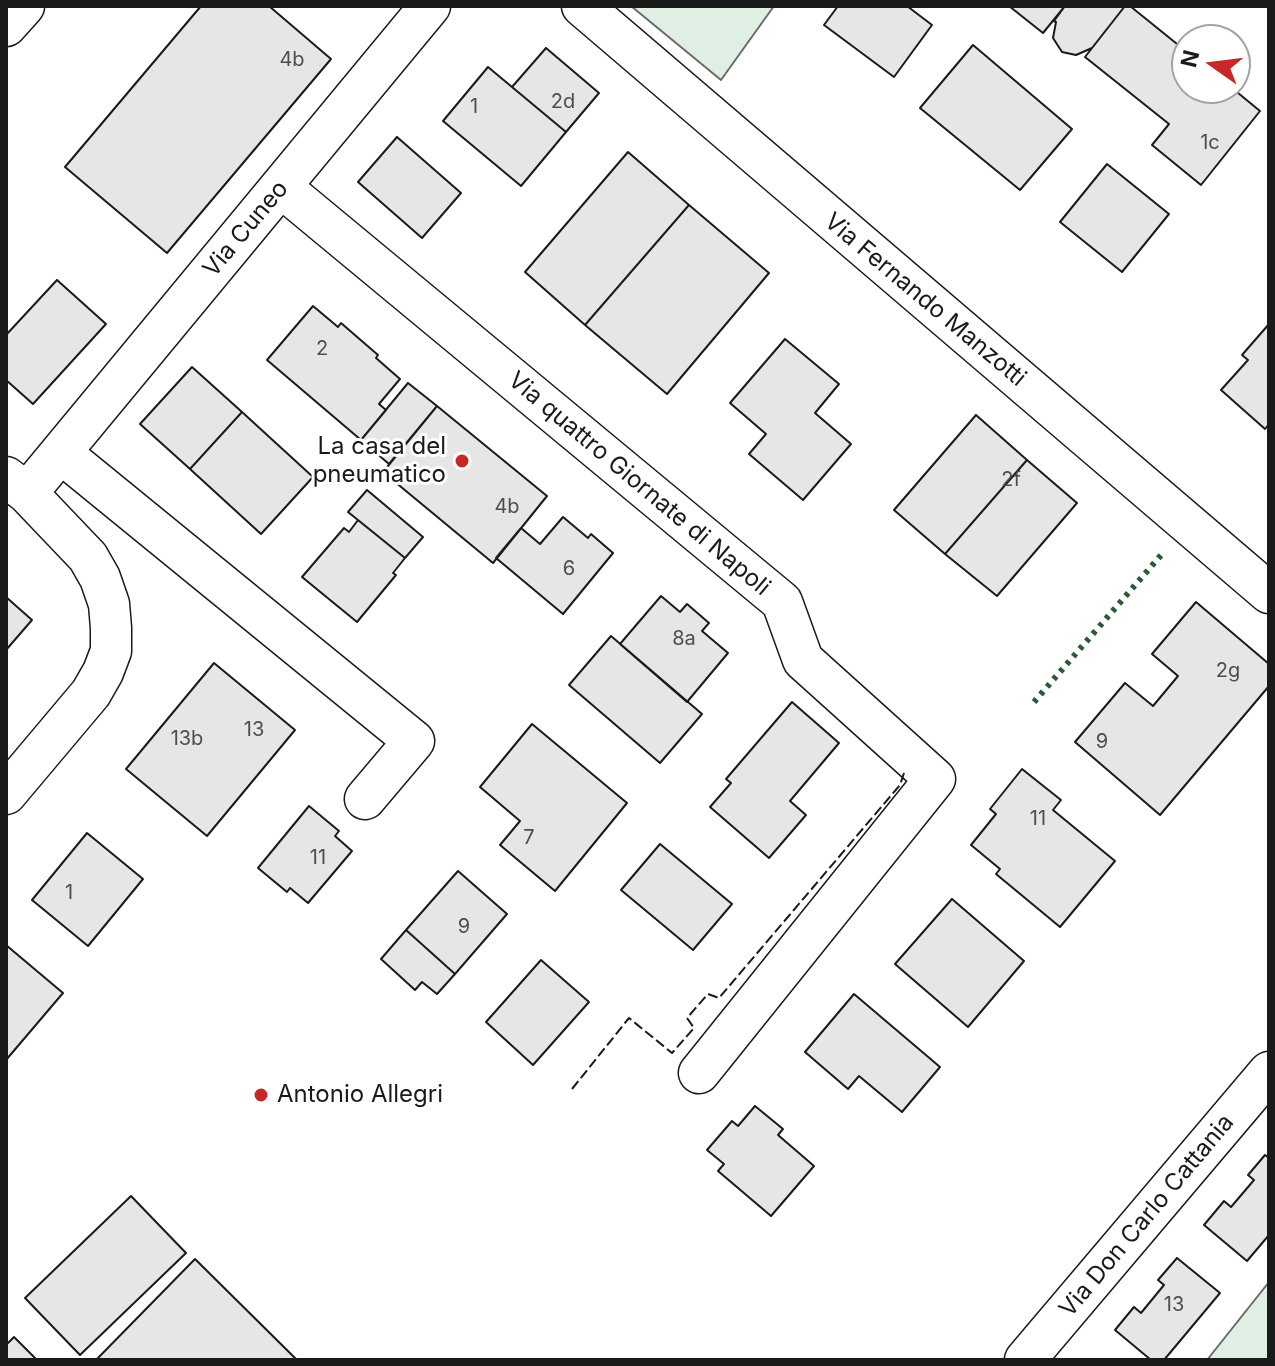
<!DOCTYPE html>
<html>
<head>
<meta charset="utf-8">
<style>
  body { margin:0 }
  #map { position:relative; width:1275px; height:1366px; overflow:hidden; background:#fff; font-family:Inter,sans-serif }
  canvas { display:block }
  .frame { position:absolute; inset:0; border:8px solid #1a1a1a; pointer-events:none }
  .north { position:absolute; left:1171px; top:24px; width:80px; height:80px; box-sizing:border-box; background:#fff; border:2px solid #a3a3a3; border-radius:50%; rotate:284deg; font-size:22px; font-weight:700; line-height:32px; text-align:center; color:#1a1a1a }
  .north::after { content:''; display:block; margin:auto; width:28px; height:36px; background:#c62828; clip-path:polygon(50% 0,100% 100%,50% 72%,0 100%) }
</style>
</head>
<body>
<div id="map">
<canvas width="1275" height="1366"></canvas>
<div class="frame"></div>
<div class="north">N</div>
</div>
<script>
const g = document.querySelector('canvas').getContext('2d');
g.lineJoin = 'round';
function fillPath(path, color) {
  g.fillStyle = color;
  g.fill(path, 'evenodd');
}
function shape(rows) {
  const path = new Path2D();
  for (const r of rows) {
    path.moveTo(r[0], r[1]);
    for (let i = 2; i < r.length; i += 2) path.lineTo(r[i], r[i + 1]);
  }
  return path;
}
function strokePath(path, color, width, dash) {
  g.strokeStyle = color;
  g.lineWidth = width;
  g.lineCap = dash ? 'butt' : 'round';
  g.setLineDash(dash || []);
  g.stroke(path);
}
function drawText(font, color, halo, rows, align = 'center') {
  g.font = font + ' Inter,sans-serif';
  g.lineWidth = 6;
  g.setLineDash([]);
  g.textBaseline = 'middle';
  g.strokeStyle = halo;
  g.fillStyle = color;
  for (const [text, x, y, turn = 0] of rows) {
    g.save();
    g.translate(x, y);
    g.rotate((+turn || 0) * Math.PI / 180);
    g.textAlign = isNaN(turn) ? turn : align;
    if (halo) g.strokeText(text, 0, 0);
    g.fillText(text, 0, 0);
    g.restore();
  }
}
const green = shape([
  [631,6,774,6,721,80,631,6],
  [1269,1282,1269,1360,1207,1360,1269,1282]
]);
fillPath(green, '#e0efe3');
strokePath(green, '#6a6a6a', 2);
const building = shape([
  [201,6,269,6,331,59,167,253,65,167,201,6],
  [838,6,907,6,932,25,894,77,824,25,838,6],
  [1009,6,1065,6,1043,33,1009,6],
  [1065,6,1125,6,1092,48,1076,55,1062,52,1053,38,1056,22,1054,21,1065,6],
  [1125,6,1130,6,1187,52,1187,88,1232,88,1260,111,1201,185,1152,145,1169,124,1085,57,1125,6],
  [973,45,1072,129,1020,190,920,108,973,45],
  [546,48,599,93,566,132,512,87,546,48],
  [488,67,566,132,521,186,443,121,488,67],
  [397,137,461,193,422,238,358,182,397,137],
  [628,152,689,205,585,325,525,272,628,152],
  [1107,164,1169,214,1122,272,1060,222,1107,164],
  [689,205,769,273,667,394,585,325,689,205],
  [57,280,106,324,33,404,6,380,6,335,57,280],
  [313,306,338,327,341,323,378,355,376,358,400,379,379,404,386,410,361,440,267,360,313,306],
  [1269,324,1269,424,1265,429,1221,390,1248,360,1242,355,1269,324],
  [785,339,839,384,815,413,851,444,803,500,749,454,766,434,730,403,785,339],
  [192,367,242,412,190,469,140,424,192,367],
  [408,383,437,406,389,464,361,440,408,383],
  [437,406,547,496,493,563,383,472,437,406],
  [242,412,313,477,261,534,190,469,242,412],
  [976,415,1027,460,945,554,894,510,976,415],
  [1027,460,1077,503,997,596,945,554,1027,460],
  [367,490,423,537,405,558,348,512,367,490],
  [563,517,588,538,591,534,613,553,563,614,496,558,521,528,540,544,563,517],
  [358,520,405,558,393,573,396,575,357,622,302,577,344,528,349,532,358,520],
  [661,596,680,612,687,604,709,623,702,631,728,653,687,702,620,644,661,596],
  [6,597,32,620,6,650,6,597],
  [1196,602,1269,664,1269,686,1160,815,1075,742,1125,683,1153,706,1178,676,1152,654,1196,602],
  [611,636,702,714,660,763,569,685,611,636],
  [214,663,295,730,207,836,126,769,214,663],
  [792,702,839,743,790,801,806,815,769,858,710,807,731,783,726,779,792,702],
  [532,724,627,803,555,891,500,845,520,821,480,787,532,724],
  [1022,769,1061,800,1053,810,1115,861,1060,927,996,874,1000,869,971,845,996,814,990,809,1022,769],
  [309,806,339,831,335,836,352,851,308,903,290,888,287,892,258,868,309,806],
  [87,833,143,879,88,946,32,900,87,833],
  [660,844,732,904,693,950,621,890,660,844],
  [458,871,507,914,455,974,406,930,458,871],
  [952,899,1024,961,968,1027,895,964,952,899],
  [406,930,455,974,437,994,422,982,415,990,381,959,406,930],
  [6,945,63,993,6,1060,6,945],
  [541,960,589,1002,533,1065,486,1022,541,960],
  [854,994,940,1067,902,1112,859,1076,848,1089,805,1052,854,994],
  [755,1106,783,1129,778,1135,814,1166,771,1216,718,1171,724,1164,707,1150,732,1121,738,1126,755,1106],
  [1265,1155,1269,1158,1269,1235,1247,1261,1204,1225,1224,1201,1231,1207,1254,1180,1248,1175,1265,1155],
  [131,1196,186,1253,80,1355,25,1298,131,1196],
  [1177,1258,1220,1293,1164,1360,1151,1360,1115,1330,1134,1307,1141,1313,1164,1285,1158,1280,1177,1258],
  [195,1259,297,1360,96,1360,195,1259],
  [14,1337,37,1360,6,1360,6,1345,14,1337]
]);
fillPath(building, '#e6e6e6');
strokePath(building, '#1a1a1a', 2);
const minor = shape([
  [582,6,1269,593],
  [6,26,24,6],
  [281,187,782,602,803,660,935,779,699,1073],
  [61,453,414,741,365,799],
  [6,477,27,493,88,557,100,578,109,604,111,628,111,651,103,672,91,693,6,794],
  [27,493,430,6],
  [1025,1360,1269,1072]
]);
strokePath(minor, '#1a1a1a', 43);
strokePath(minor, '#fff', 40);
strokePath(shape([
  [1034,702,1162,554]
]), '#2b5a34', 6, [4, 6]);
strokePath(shape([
  [572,1089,629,1018,672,1053,694,1028,687,1018,708,994,719,998,900,785,904,773]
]), '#1a1a1a', 2, [10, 4]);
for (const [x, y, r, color] of [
  [462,461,8,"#c62828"],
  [261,1095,8,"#c62828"]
]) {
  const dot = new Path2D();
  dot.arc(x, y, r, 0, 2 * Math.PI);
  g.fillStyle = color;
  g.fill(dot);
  strokePath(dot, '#fff', 3);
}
drawText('20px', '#4d4d4d', null, [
  ["4b",292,60],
  ["2d",563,102],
  ["1",474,107],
  ["1c",1210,143],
  ["2",322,349],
  ["2f",1011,480],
  ["4b",507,507],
  ["6",569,569],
  ["8a",684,639],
  ["2g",1228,671],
  ["13",254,730],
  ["13b",187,739],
  ["9",1102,742],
  ["11",1038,819],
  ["7",529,838],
  ["11",318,858],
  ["1",69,893],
  ["9",464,927],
  ["13",1174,1305]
]);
drawText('24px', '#1a1a1a', '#fff', [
  ["Via Cuneo",246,229,-50],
  ["Via Fernando Manzotti",925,300,40],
  ["Via quattro Giornate di Napoli",639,484,40],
  ["Via Don Carlo Cattania",1147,1216,-50]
]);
drawText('24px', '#1a1a1a', '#fff', [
  ["La casa del",446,447],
  ["pneumatico",446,475],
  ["Antonio Allegri",277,1095,"left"]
], 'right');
</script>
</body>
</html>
